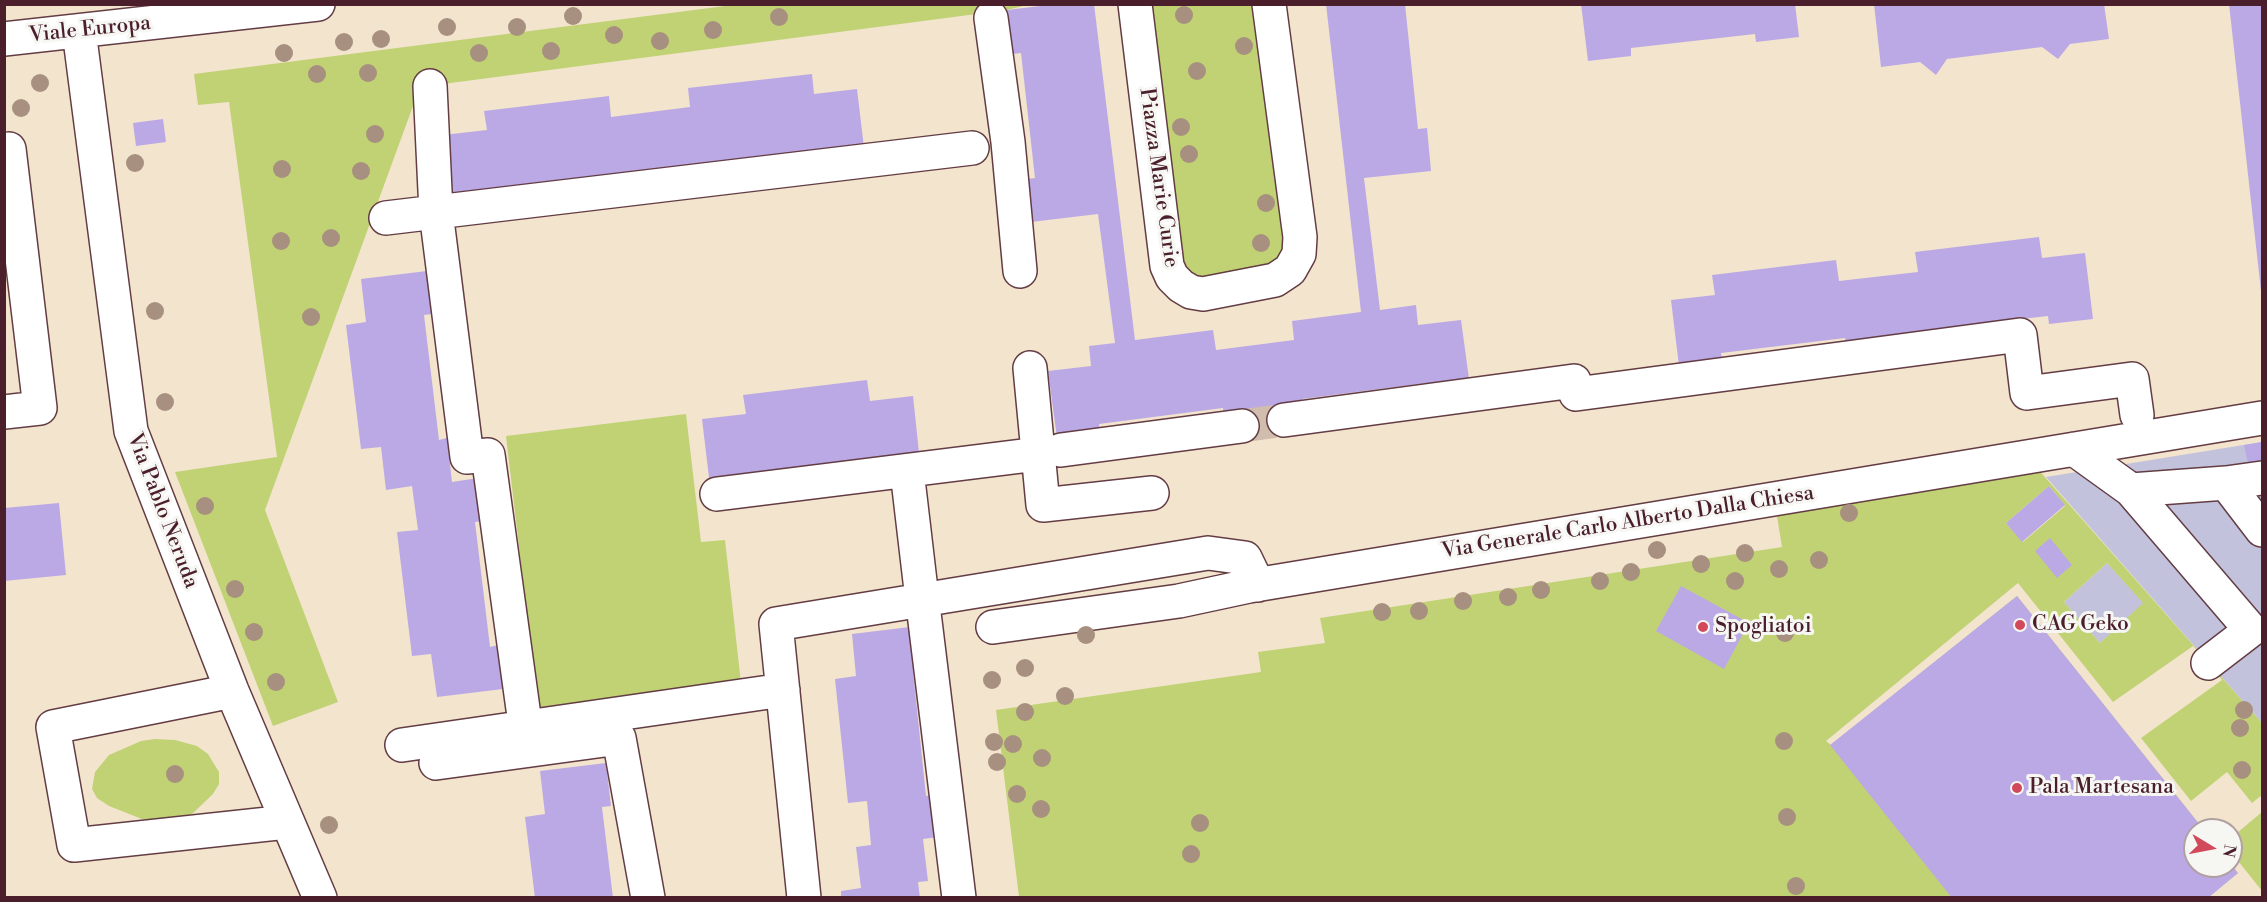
<!DOCTYPE html>
<html>
<head>
<meta charset="utf-8">
<style>
  body { margin:0 }
  #map { position:relative; width:2267px; height:902px; overflow:hidden; background:#f3e4ce; font-family:"Libre Bodoni",serif }
  canvas { display:block }
  .frame { position:absolute; inset:0; border:6px solid #4a1f2b; pointer-events:none }
  .north { position:absolute; left:2183px; top:818px; width:60px; height:60px; box-sizing:border-box; background:#f6f6f2; border:2px solid #b1a0a2; border-radius:50%; rotate:100deg; font-size:16px; font-weight:700; line-height:24px; text-align:center; color:#4a1f2b }
  .north::after { content:''; display:block; margin:auto; width:21px; height:27px; background:#d1495b; clip-path:polygon(50% 0,100% 100%,50% 72%,0 100%) }
</style>
</head>
<body>
<div id="map">
<canvas width="2267" height="902"></canvas>
<div class="frame"></div>
<div class="north">N</div>
</div>
<script>
const g = document.querySelector('canvas').getContext('2d');
g.lineJoin = 'round';
function fillPath(path, color) {
  g.fillStyle = color;
  g.fill(path, 'evenodd');
}
function shape(rows) {
  const path = new Path2D();
  for (const r of rows) {
    path.moveTo(r[0], r[1]);
    for (let i = 2; i < r.length; i += 2) path.lineTo(r[i], r[i + 1]);
  }
  return path;
}
function strokePath(path, color, width, dash) {
  g.strokeStyle = color;
  g.lineWidth = width;
  g.lineCap = dash ? 'butt' : 'round';
  g.setLineDash(dash || []);
  g.stroke(path);
}
function drawText(font, color, halo, rows, align = 'center') {
  g.font = font + ' "Libre Bodoni",serif';
  g.lineWidth = 6;
  g.setLineDash([]);
  g.textBaseline = 'middle';
  g.strokeStyle = halo;
  g.fillStyle = color;
  for (const [text, x, y, turn = 0] of rows) {
    g.save();
    g.translate(x, y);
    g.rotate((+turn || 0) * Math.PI / 180);
    g.textAlign = isNaN(turn) ? turn : align;
    if (halo) g.strokeText(text, 0, 0);
    g.fillText(text, 0, 0);
    g.restore();
  }
}
fillPath(shape([
  [2262,442,2262,723,2046,477],
  [2107,563,2144,603,2100,643,2064,602]
]), '#c2c2dc');
fillPath(shape([
  [1152,4,1252,5,1285,249,1276,268,1192,279,1183,263],
  [733,5,1027,5,1007,10,420,87,265,510,338,702,273,726,175,472,277,457,229,102,198,105,194,74],
  [686,414,701,542,725,540,741,683,538,708,506,436],
  [2036,467,2262,723,2262,795,2252,803,2227,772,2191,801,2141,738,2222,680,2193,646,2113,702,2018,583,1826,741,1831,745,2017,596,2204,830,2195,830,2195,866,2231,866,2231,864,2238,873,2208,897,1019,897,996,710,1261,672,1258,652,1325,643,1320,618,1782,547,1775,504],
  [2049,486,2065,506,2023,542,2006,523],
  [2107,563,2143,603,2100,643,2064,602],
  [155,739,175,740,197,746,208,754,219,772,219,784,213,794,192,814,160,820,142,819,109,806,97,798,92,789,95,772,109,755,141,741],
  [2262,812,2262,891,2231,852,2231,838]
]), '#c1d275');
fillPath(shape([
  [1057,4,1094,4,1135,340,1213,330,1216,350,1294,340,1292,321,1361,312,1326,4,1405,4,1418,129,1427,128,1431,171,1364,178,1380,310,1416,305,1418,325,1461,320,1470,386,1427,392,1426,383,1302,399,1303,407,1264,412,1224,417,1223,408,1099,424,1100,432,1057,438,1048,371,1091,366,1089,346,1115,343,1098,214,1031,222,1026,179,1035,178,1021,53,1013,54,1007,10],
  [1581,4,1795,4,1799,37,1756,42,1755,34,1631,48,1631,56,1588,61],
  [1874,4,2104,4,2109,39,2070,44,2058,59,2042,47,1947,59,1936,75,1920,62,1881,67],
  [2229,4,2262,4,2262,291,2261,291],
  [812,74,814,94,857,89,865,156,451,202,443,135,487,130,484,111,609,96,611,117,690,107,688,88],
  [163,119,166,142,136,146,133,123],
  [2039,237,2042,258,2085,253,2093,319,2049,324,2048,316,1924,330,1925,338,1846,347,1845,338,1721,353,1722,361,1679,366,1671,300,1715,295,1712,275,1836,260,1839,281,1918,272,1915,252],
  [427,271,432,314,424,315,439,440,447,438,452,482,478,478,484,521,475,522,490,647,498,645,503,689,437,697,431,654,412,656,397,532,418,530,412,486,386,490,381,447,361,449,346,325,366,322,361,279],
  [867,380,870,401,913,396,920,462,876,458,752,473,753,481,710,486,702,419,746,414,743,395],
  [2262,442,2262,466,2249,468,2244,445],
  [2049,486,2065,505,2022,542,2006,523],
  [59,503,66,575,4,581,4,508],
  [2050,538,2072,565,2057,578,2035,551],
  [1681,586,1749,623,1724,669,1656,631],
  [2017,596,2204,830,2195,830,2195,866,2232,866,2238,873,2208,898,1952,898,1830,745],
  [918,626,923,670,913,671,926,796,933,795,938,837,923,839,928,881,918,882,920,898,841,898,841,891,861,888,856,847,871,845,867,801,848,803,835,679,856,676,852,634],
  [606,763,611,806,602,807,613,898,535,898,525,817,545,814,540,771]
]), '#bba9e5');
strokePath(shape([
  [1242,426,1284,420]
]), '#d1bdad', 33, [33, 16]);
const minor = shape([
  [1135,4,1167,266,1172,277,1181,286,1191,292,1203,294,1275,280,1290,270,1299,254,1300,237,1269,4],
  [991,18,1008,142,1020,271],
  [79,31,131,431,232,691,320,898],
  [4,39,318,4],
  [430,86,436,212,467,457,488,455,523,709],
  [386,218,972,148],
  [1030,368,1043,505,1152,493],
  [4,412,40,408,9,149],
  [1284,420,1574,381,1576,394,2020,335,2027,393,2132,379,2137,415],
  [2074,449,2131,490,2226,483,2262,478],
  [1061,450,1242,426],
  [907,471,921,590],
  [2226,483,2262,530],
  [2131,490,2251,630,2208,663],
  [717,494,1038,454],
  [924,613,959,898],
  [993,627,1179,601,1249,586,2262,418],
  [232,691,53,727,74,845,287,822],
  [402,745,783,690],
  [436,763,619,738,648,898],
  [804,898,776,624,1208,553,1245,558,1258,585]
]);
strokePath(minor, '#633d43', 36);
strokePath(minor, '#fff', 33);
g.fillStyle = '#a7907f';
for (const [x, y] of [
  [1184,15],
  [573,16],
  [779,17],
  [447,27],
  [517,27],
  [713,30],
  [614,35],
  [381,39],
  [660,41],
  [344,42],
  [1244,46],
  [551,51],
  [284,53],
  [479,53],
  [1197,71],
  [368,73],
  [317,74],
  [40,83],
  [21,108],
  [1181,127],
  [375,134],
  [1189,154],
  [135,163],
  [282,169],
  [361,171],
  [1266,203],
  [331,238],
  [281,241],
  [1261,243],
  [155,311],
  [311,317],
  [165,402],
  [205,506],
  [1849,513],
  [1657,550],
  [1745,553],
  [1819,560],
  [1701,564],
  [1779,569],
  [1631,572],
  [1600,581],
  [1735,581],
  [235,589],
  [1541,590],
  [1508,597],
  [1463,601],
  [1419,611],
  [1382,612],
  [254,632],
  [1785,633],
  [1086,635],
  [1025,668],
  [992,680],
  [276,682],
  [1065,696],
  [2244,710],
  [1025,712],
  [2240,728],
  [1784,741],
  [994,742],
  [1013,744],
  [1042,758],
  [997,762],
  [2242,770],
  [175,774],
  [1017,794],
  [1041,809],
  [1787,817],
  [1200,823],
  [329,825],
  [1191,854],
  [1796,886]
]) {
  g.beginPath();
  g.arc(x, y, 9, 0, 2 * Math.PI);
  g.fill();
}
for (const [x, y, r, color] of [
  [2020,625,6,"#d1495b"],
  [1703,627,6,"#d1495b"],
  [2017,788,6,"#d1495b"]
]) {
  const dot = new Path2D();
  dot.arc(x, y, r, 0, 2 * Math.PI);
  g.fillStyle = color;
  g.fill(dot);
  strokePath(dot, '#f6f6f2', 2);
}
drawText('21px', '#4a1f2b', '#f6f6f2', [
  ["Viale Europa",90,30,-6],
  ["Piazza Marie Curie",1158,178,82],
  ["Via Pablo Neruda",162,511,69],
  ["Via Generale Carlo Alberto Dalla Chiesa",1628,523,-9]
]);
drawText('21px', '#4a1f2b', '#f6f6f2', [
  ["CAG Geko",2032,625],
  ["Spogliatoi",1715,627],
  ["Pala Martesana",2029,788]
], 'left');
</script>
</body>
</html>
